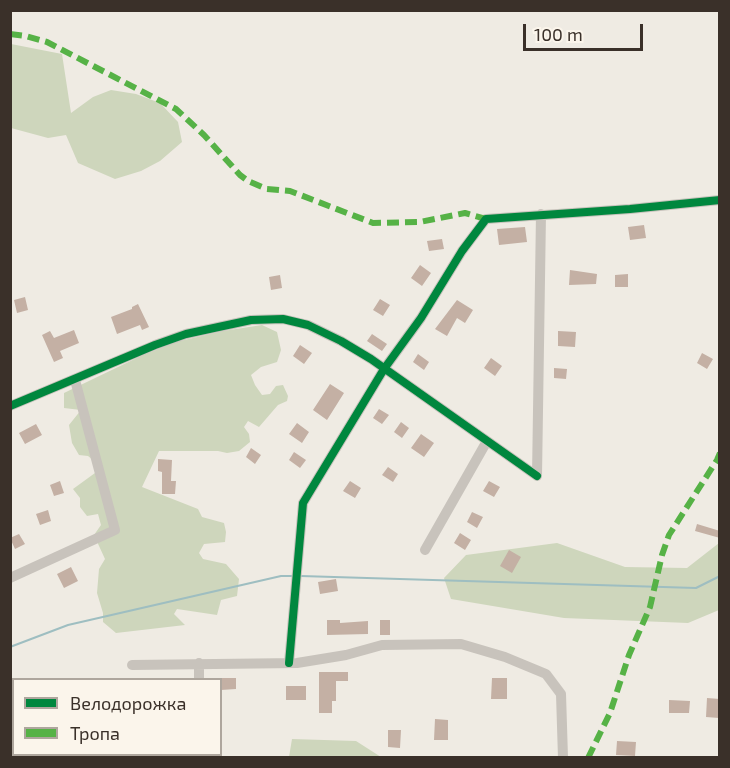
<!DOCTYPE html>
<html>
<head>
<meta charset="utf-8">
<style>
  body { margin:0 }
  #map { position:relative; width:730px; height:768px; overflow:hidden; background:#efebe3; font-family:"Exo 2",sans-serif }
  canvas { display:block }
  .frame { position:absolute; inset:0; border:12px solid #3a3029; pointer-events:none }
  .legend { position:absolute; left:12px; top:678px; width:210px; height:78px; box-sizing:border-box; background:#fbf5eb; border:2px solid #aea69d; margin:0; padding:8px 10px; list-style:none; font-size:18px; color:#3a3029 }
  .legend li { display:flex; align-items:center; gap:12px; height:30px }
  .legend b { width:30px; border:2px solid #aea69d }
  .scale { position:absolute; left:523px; top:24px; width:120px; height:27px; box-sizing:border-box; border:3px solid #3a3029; border-top:0; padding-left:8px; font-size:18px; line-height:21px; white-space:nowrap; color:#3a3029; -webkit-text-stroke:4px #fbf5eb; paint-order:stroke }
</style>
</head>
<body>
<div id="map">
<canvas width="730" height="768"></canvas>
<div class="frame"></div>
<ul class="legend">
<li><b style="height:8px;background:#00873e"></b>Велодорожка</li>
<li><b style="height:8px;background:#56b246"></b>Тропа</li>
</ul>
<div class="scale">100 m</div>
</div>
<script>
const g = document.querySelector('canvas').getContext('2d');
g.lineJoin = 'round';
function fillPath(path, color) {
  g.fillStyle = color;
  g.fill(path, 'evenodd');
}
function shape(rows) {
  const path = new Path2D();
  for (const r of rows) {
    path.moveTo(r[0], r[1]);
    for (let i = 2; i < r.length; i += 2) path.lineTo(r[i], r[i + 1]);
  }
  return path;
}
function strokePath(path, color, width, dash) {
  g.strokeStyle = color;
  g.lineWidth = width;
  g.lineCap = dash ? 'butt' : 'round';
  g.setLineDash(dash || []);
  g.stroke(path);
}
fillPath(shape([
  [11,44,62,54,71,113,93,97,111,90,136,94,160,103,178,122,182,142,160,161,141,171,115,179,78,163,66,135,48,138,11,128],
  [262,325,277,332,281,350,277,362,261,367,251,375,255,385,262,395,270,394,276,386,283,385,288,396,287,401,278,405,259,427,248,421,244,427,249,434,250,442,239,451,227,453,218,451,159,451,142,487,198,509,202,517,224,523,226,532,225,542,204,544,199,553,203,559,226,564,239,579,237,596,221,600,217,615,177,609,174,614,185,625,116,633,103,622,103,613,97,593,99,569,105,559,94,535,101,525,98,514,87,516,80,507,80,498,73,489,95,473,98,464,88,456,79,455,72,443,69,425,81,410,64,408,64,393,145,354,180,341,223,331],
  [557,543,625,567,687,568,719,543,719,610,688,623,564,618,451,599,444,578,466,555],
  [292,739,356,741,381,757,289,757]
]), '#ced6bc');
strokePath(shape([
  [301,576,696,588,720,576],
  [10,647,68,625,281,576,292,576]
]), '#9ebec1', 2);
fillPath(shape([
  [644,225,646,238,630,240,628,227],
  [525,227,527,242,499,245,497,229],
  [442,239,444,249,429,251,427,241],
  [420,265,431,273,422,286,411,278],
  [570,270,597,274,596,284,569,285],
  [628,274,628,287,615,287,615,275],
  [280,275,282,288,271,290,269,277],
  [25,297,28,310,17,313,14,300],
  [380,299,390,305,383,316,373,310],
  [457,300,473,310,465,323,457,318,447,336,435,329],
  [138,304,149,327,142,330,140,325,117,334,111,317,132,309,132,307],
  [74,330,79,343,60,351,63,358,54,362,42,335,50,331,54,338],
  [558,331,576,332,575,347,558,346],
  [372,334,387,344,382,351,367,341],
  [300,345,312,353,304,364,293,356],
  [702,353,713,359,707,369,697,363],
  [418,354,429,362,424,370,413,362],
  [491,358,502,366,495,376,484,368],
  [554,368,567,369,566,379,554,378],
  [330,384,344,393,327,420,313,410],
  [379,409,389,415,382,424,373,418],
  [401,422,409,428,402,438,394,432],
  [297,423,309,432,302,443,289,434],
  [36,424,42,435,25,444,19,433],
  [421,434,434,443,424,457,411,448],
  [251,448,261,455,255,464,246,457],
  [294,452,306,460,300,468,289,460],
  [158,459,172,460,171,481,176,481,175,494,162,494,162,472,158,471],
  [388,467,398,474,393,482,382,475],
  [60,481,64,493,54,496,50,485],
  [350,481,361,488,355,498,343,491],
  [489,481,500,487,494,497,483,491],
  [48,510,51,521,40,525,36,514],
  [472,512,483,517,477,528,467,522],
  [697,524,720,531,720,538,695,531],
  [460,533,471,540,465,550,454,543],
  [19,534,25,544,15,549,10,538],
  [509,550,521,557,512,573,500,566],
  [71,567,78,581,64,588,57,574],
  [336,579,338,591,320,594,318,582],
  [327,620,340,620,340,623,368,621,368,634,327,635],
  [380,620,390,620,390,635,380,635],
  [319,672,348,672,348,681,336,681,336,701,332,701,332,713,319,713],
  [221,678,236,678,236,689,221,690],
  [492,678,507,678,507,699,491,699],
  [286,686,306,686,306,700,286,700],
  [707,698,720,699,719,718,706,717],
  [669,700,690,701,689,713,669,713],
  [435,719,448,720,448,740,434,740],
  [388,730,401,730,400,748,388,747],
  [617,741,636,742,635,756,616,755]
]), '#c4b0a4');
strokePath(shape([
  [10,406,155,345,186,334,251,320,283,319,308,325,341,341,371,359,537,476],
  [537,476,541,214],
  [425,550,487,441],
  [10,578,115,530,75,380],
  [289,663,303,503,384,369,421,318,462,251,486,219,630,209,720,200],
  [132,665,297,663,346,655,382,645,461,644,505,657,546,674,561,694,563,758],
  [199,680,199,663],
  [66,758,66,754],
  [195,758,195,754]
]), '#c8c3bc', 10);
strokePath(shape([
  [10,34,26,36,47,42,176,109,204,135,240,175,248,181,267,189,290,191,373,223,420,222,465,213,486,219],
  [588,758,610,713,629,655,650,607,662,555,669,535,717,460,720,453]
]), '#56b246', 6, [12, 6]);
strokePath(shape([
  [10,406,155,345,186,334,251,320,283,319,308,325,341,341,371,359,537,476],
  [289,663,303,503,384,369,421,318,462,251,486,219,630,209,720,200]
]), '#00873e', 8);
</script>
</body>
</html>
